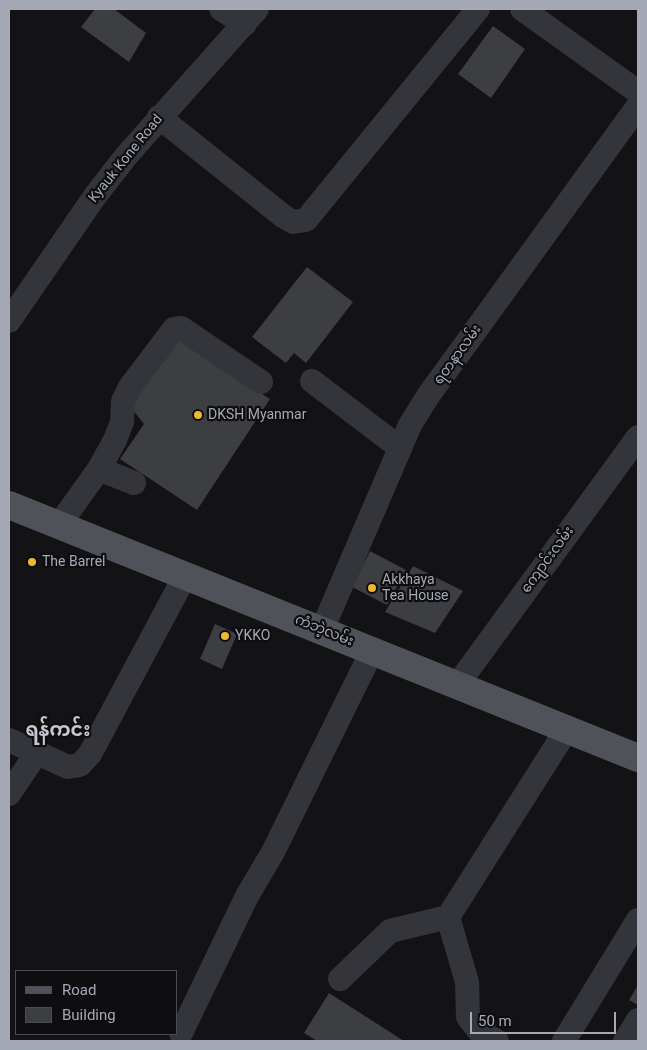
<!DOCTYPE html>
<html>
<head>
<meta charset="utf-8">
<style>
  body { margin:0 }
  #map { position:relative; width:647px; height:1050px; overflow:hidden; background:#131315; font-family:Roboto,sans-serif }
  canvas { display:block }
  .frame { position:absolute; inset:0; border:10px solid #a5a9b5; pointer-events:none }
  .legend { position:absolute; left:15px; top:970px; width:162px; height:65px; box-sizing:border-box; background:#0e0e10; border:1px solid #4a4c52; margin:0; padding:6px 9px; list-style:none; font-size:15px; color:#a5a9b5 }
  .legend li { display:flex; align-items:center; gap:10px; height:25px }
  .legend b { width:25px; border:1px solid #4a4c52 }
  .scale { position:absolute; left:470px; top:1012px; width:146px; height:22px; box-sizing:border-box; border:2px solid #a5a9b5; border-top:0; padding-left:6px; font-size:15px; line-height:18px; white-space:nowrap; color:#a5a9b5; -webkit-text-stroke:4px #0e0e10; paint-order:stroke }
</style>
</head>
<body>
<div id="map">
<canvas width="647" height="1050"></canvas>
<div class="frame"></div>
<ul class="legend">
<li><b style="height:6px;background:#505259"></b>Road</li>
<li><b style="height:14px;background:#3d3e42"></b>Building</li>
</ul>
<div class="scale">50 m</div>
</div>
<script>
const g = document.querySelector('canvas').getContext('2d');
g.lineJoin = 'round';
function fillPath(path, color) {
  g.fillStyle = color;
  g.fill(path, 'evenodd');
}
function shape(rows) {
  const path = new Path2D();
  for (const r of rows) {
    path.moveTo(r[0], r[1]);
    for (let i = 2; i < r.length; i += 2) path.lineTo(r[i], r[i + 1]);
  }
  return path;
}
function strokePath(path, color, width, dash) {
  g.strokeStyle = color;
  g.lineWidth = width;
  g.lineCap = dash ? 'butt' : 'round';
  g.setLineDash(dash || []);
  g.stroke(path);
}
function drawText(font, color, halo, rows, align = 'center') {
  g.font = font + ' Roboto,"Noto Sans Myanmar",sans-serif';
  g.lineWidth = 4.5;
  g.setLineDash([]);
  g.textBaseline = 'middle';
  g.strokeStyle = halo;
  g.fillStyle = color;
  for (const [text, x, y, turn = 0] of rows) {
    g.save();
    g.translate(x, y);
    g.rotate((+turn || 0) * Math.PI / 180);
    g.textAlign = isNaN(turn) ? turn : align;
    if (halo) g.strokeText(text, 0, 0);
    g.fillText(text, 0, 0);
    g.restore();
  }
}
fillPath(shape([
  [95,9,114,9,146,33,129,62,81,27],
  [493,26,525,49,491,98,458,74],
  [307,267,353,302,306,363,294,353,286,363,252,337],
  [175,338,270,399,197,510,120,459,144,424,130,406],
  [370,551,406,570,387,605,352,587],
  [413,566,463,591,435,633,385,612],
  [215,624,237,634,222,669,200,659],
  [638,985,638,1005,629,1000],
  [329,993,404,1041,317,1041,304,1033]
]), '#3d3e42');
strokePath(shape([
  [221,9,245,24],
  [522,9,638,92],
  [159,117,283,216,293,222,306,220,478,9],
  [9,321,95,196,127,155,257,9],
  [312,381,400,448],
  [99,469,134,483],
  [59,525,99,469,115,440,122,422,123,401,130,387,174,329,181,328,261,382],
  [322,630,410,425,428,396,638,106],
  [458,684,638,437],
  [9,740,68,767,80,765,90,754,185,576],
  [9,794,36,754],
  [448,917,467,982,468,1017,480,1032,497,1041],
  [340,979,390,931,448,917,567,729],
  [181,1033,247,896,273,852,372,651],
  [564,1041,638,920],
  [625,1041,638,1020]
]), '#34353a', 24);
strokePath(shape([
  [9,505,638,758]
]), '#505259', 28);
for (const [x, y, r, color] of [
  [198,415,5,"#eeb932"],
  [32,562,5,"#eeb932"],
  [372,588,5,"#eeb932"],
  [225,636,5,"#eeb932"]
]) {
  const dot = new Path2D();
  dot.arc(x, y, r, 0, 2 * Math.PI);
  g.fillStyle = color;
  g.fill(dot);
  strokePath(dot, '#0e0e10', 2);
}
drawText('14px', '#a5a9b5', '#0e0e10', [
  ["Kyauk Kone Road",126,159,-51],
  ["ရတနာလမ်း",458,355,-54],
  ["ကျောင်းလမ်း",548,560,-54],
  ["ကံဘဲ့လမ်း",324,631,22]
]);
drawText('14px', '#a5a9b5', '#0e0e10', [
  ["DKSH Myanmar",208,415],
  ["The Barrel",42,562],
  ["Akkhaya",382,580],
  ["Tea House",382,596],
  ["YKKO",235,636]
], 'left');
drawText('bold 19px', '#c6c8d1', '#0e0e10', [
  ["ရန်ကင်း",58,731]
]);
</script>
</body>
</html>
